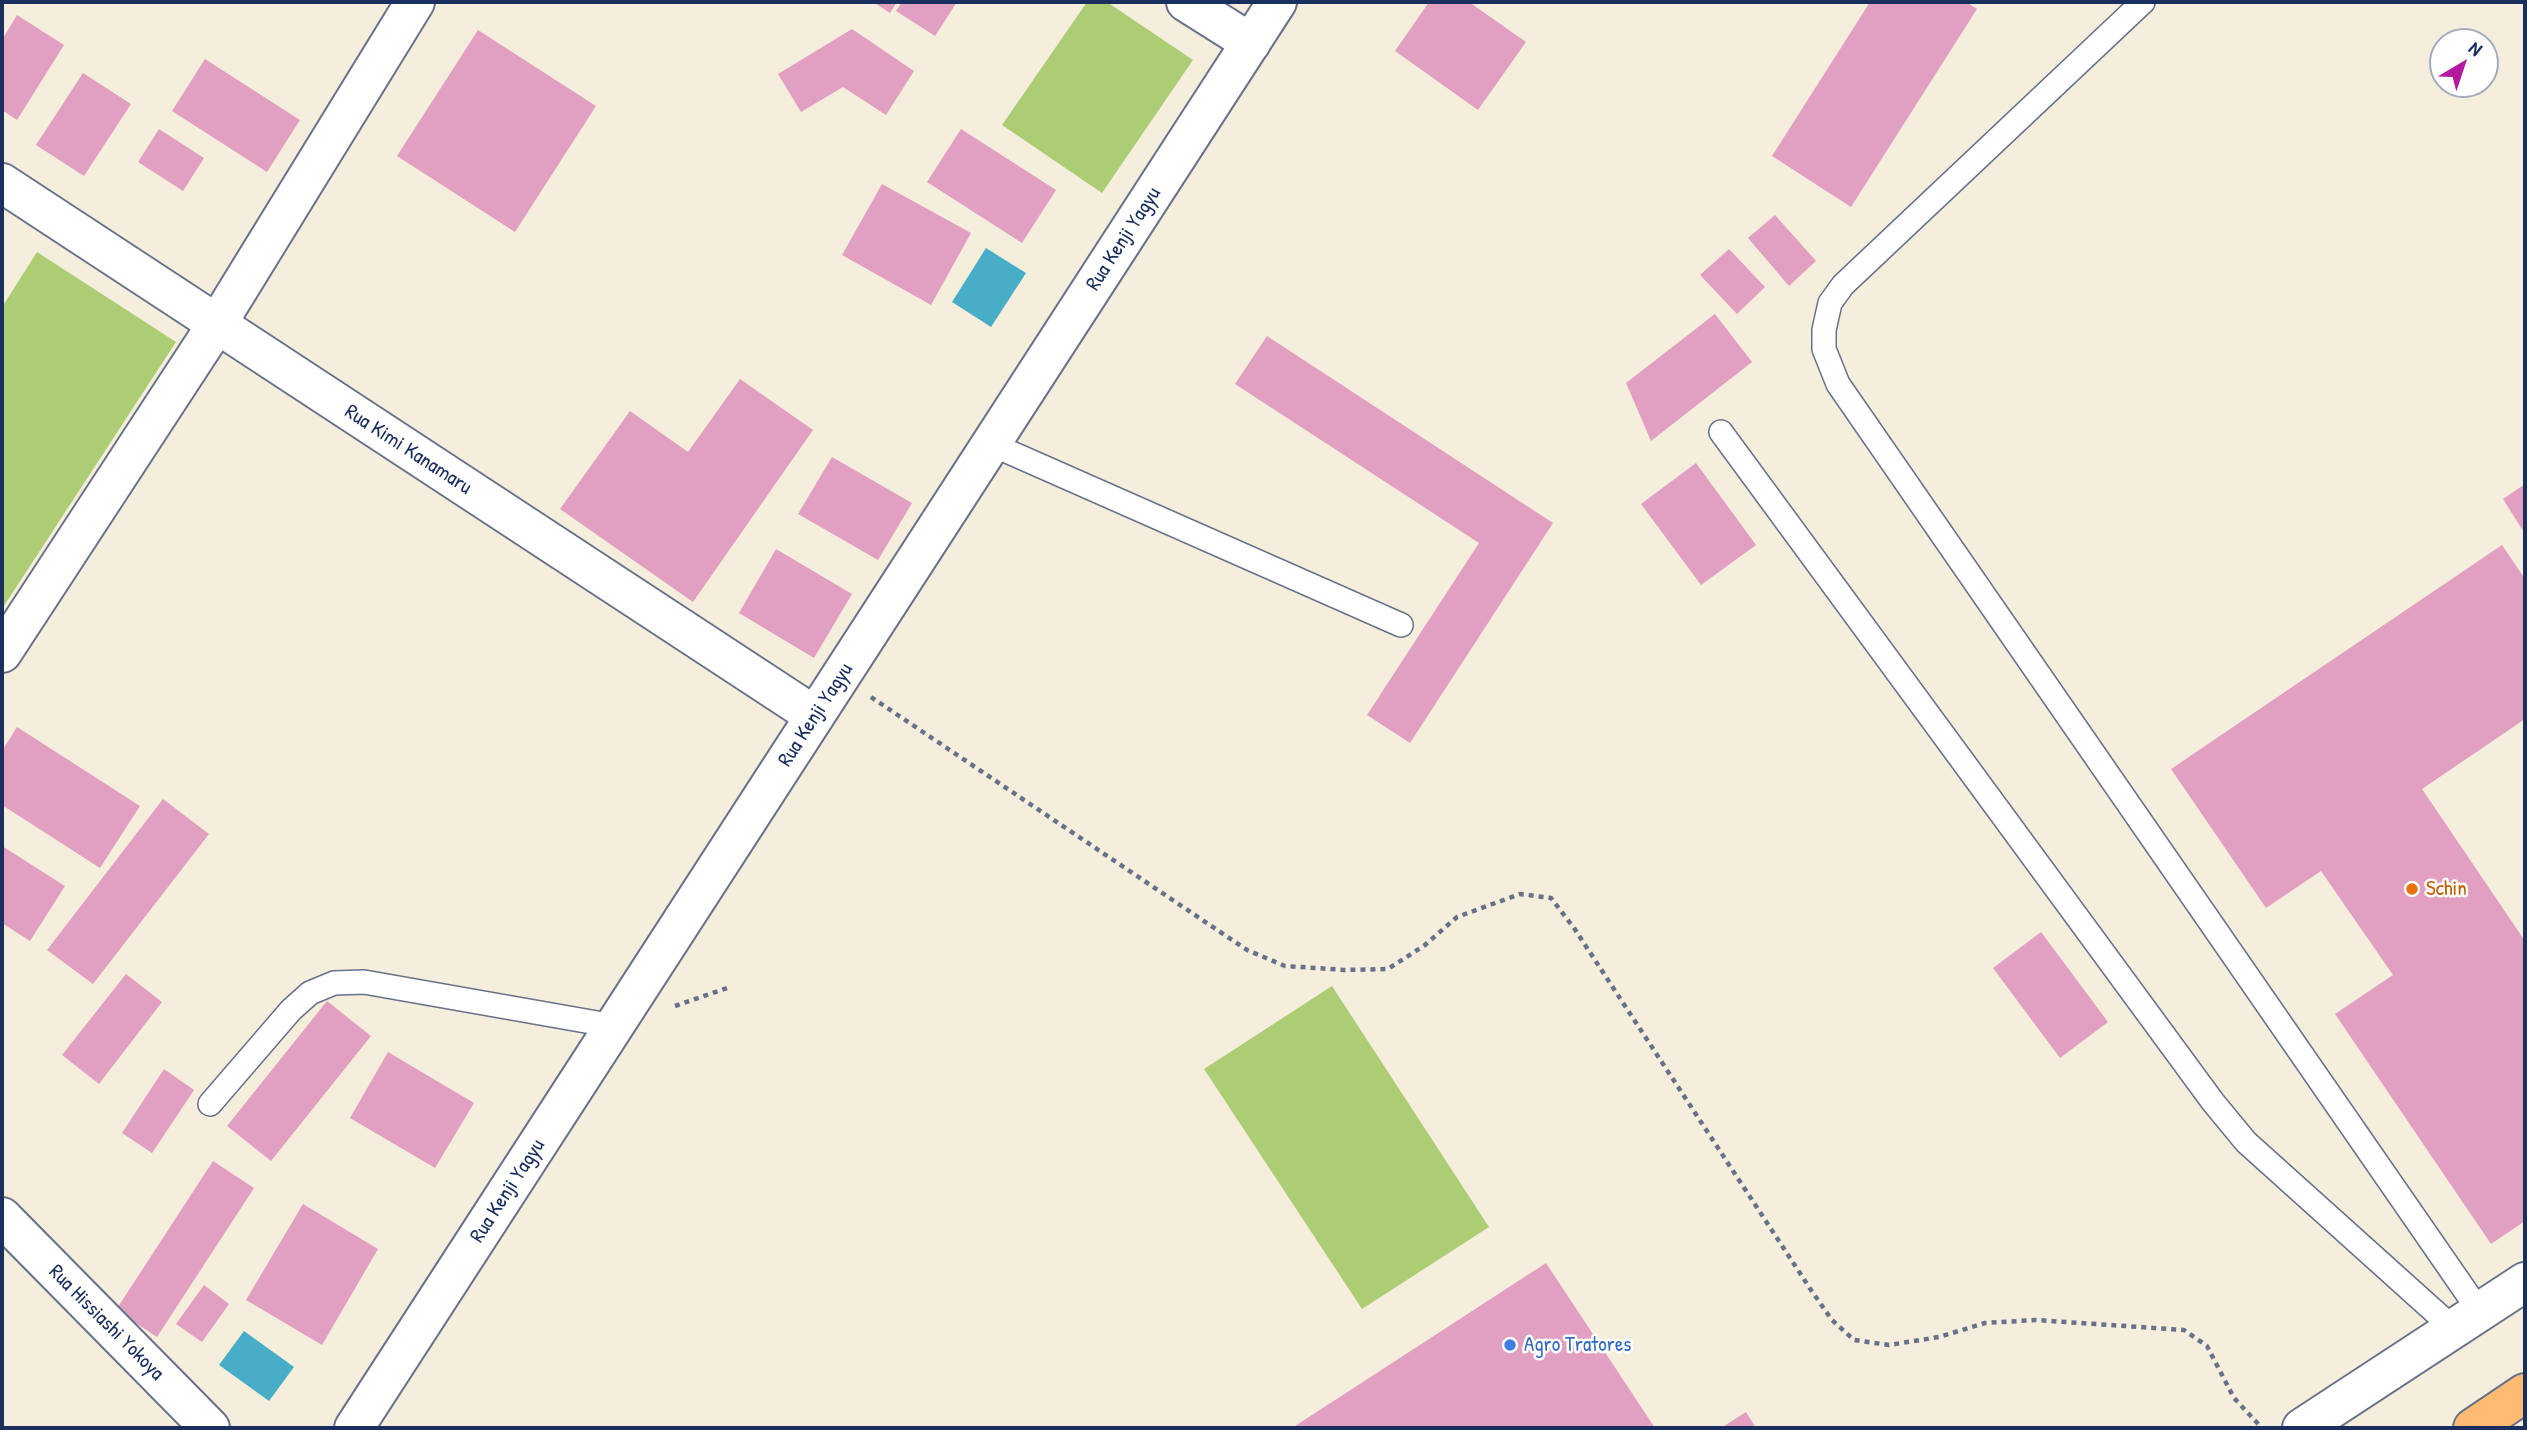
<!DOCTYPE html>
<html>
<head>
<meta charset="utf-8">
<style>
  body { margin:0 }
  #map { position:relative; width:2527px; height:1430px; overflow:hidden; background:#f5eedd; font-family:"Patrick Hand",sans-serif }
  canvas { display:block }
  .frame { position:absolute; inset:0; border:4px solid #1b2f5e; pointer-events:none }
  .north { position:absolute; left:2429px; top:28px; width:70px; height:70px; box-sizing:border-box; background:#fff; border:2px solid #a4acbf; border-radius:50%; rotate:39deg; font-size:19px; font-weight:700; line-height:28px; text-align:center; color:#1b2f5e }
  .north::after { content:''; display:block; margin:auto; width:24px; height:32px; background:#b5179e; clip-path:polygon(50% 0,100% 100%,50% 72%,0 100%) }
</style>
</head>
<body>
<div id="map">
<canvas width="2527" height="1430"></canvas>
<div class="frame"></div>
<div class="north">N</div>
</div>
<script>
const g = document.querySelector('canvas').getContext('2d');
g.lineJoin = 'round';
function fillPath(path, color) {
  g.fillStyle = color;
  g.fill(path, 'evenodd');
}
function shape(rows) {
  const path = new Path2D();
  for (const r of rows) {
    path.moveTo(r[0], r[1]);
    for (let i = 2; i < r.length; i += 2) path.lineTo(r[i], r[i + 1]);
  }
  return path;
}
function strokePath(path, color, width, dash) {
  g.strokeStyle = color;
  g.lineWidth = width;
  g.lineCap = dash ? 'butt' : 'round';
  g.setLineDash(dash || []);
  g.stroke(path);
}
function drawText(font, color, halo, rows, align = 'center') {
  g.font = font + ' "Patrick Hand",sans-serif';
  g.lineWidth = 5;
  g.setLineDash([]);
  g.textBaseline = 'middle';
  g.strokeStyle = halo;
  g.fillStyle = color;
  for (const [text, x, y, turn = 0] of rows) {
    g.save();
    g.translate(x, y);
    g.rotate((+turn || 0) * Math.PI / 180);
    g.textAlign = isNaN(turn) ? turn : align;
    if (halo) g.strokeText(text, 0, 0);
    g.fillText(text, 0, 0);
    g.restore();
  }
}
fillPath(shape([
  [1087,2,1107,2,1193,60,1102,193,1002,125],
  [37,252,176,342,2,609,2,307],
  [1332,986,1489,1227,1362,1309,1204,1069]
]), '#adcd75');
fillPath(shape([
  [986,248,1026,273,991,327,952,302],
  [244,1331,294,1367,269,1401,219,1365]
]), '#48aec7');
fillPath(shape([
  [873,2,897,2,890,13],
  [902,2,957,2,935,36,896,11],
  [1429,2,1469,2,1526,42,1478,110,1395,51],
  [1870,2,1966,2,1977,9,1851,207,1772,156],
  [17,15,64,45,17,120,2,110,2,40],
  [852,29,914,71,886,115,843,87,801,112,778,74],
  [478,30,596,106,515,232,397,156],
  [205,59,300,120,267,172,172,111],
  [83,73,131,104,84,176,36,145],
  [159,129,204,158,183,191,138,162],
  [961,129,1056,190,1022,243,927,182],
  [882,184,971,233,931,305,842,255],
  [1775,215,1816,261,1789,286,1748,238],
  [1729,249,1765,287,1737,314,1700,275],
  [1715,314,1752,362,1651,441,1626,383],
  [1267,336,1553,523,1410,743,1367,715,1479,543,1235,384],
  [740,379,813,430,693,602,560,509,630,411,688,452],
  [832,457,912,503,878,560,798,514],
  [1696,463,1756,545,1701,585,1641,504],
  [2525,484,2525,534,2503,499],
  [2502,545,2525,579,2525,719,2422,789,2525,941,2525,1221,2491,1244,2335,1014,2393,975,2321,871,2266,908,2171,769],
  [776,549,852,594,814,658,739,613],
  [17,727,140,806,100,868,2,805,2,751],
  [163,799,209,834,93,984,47,950],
  [2,846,65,886,30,941,2,923],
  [2041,932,2108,1022,2060,1058,1993,968],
  [126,974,162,1002,99,1084,62,1055],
  [327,1001,371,1036,271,1161,227,1126],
  [388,1052,474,1103,435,1168,350,1118],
  [164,1069,194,1090,152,1153,122,1133],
  [213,1161,254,1188,157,1337,116,1310],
  [303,1204,378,1249,322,1345,246,1300],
  [1546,1263,1655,1428,1292,1428],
  [204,1285,229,1304,202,1342,176,1324],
  [1746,1412,1756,1428,1721,1428]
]), '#e19fc1');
const service = shape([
  [2143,2,1843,285,1830,303,1824,330,1824,349,1838,384,2480,1312],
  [1721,432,2213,1102,2246,1142,2454,1329],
  [991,444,1401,625],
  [210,1104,291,1010,310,993,334,983,364,982,614,1026]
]);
const minor = shape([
  [1186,2,1251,43],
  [2,183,815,716],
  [2,653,217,324,415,2],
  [2,1217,210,1428],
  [354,1428,1277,2],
  [2302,1428,2525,1282]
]);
const primary = shape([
  [2473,1428,2525,1393]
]);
strokePath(service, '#67728a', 26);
strokePath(minor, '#67728a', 42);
strokePath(primary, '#67728a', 42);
strokePath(shape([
  [871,697,1247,950,1285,966,1345,970,1388,969,1425,945,1457,917,1520,894,1551,898,1574,928,1811,1290,1832,1320,1854,1340,1889,1345,1939,1337,1985,1323,2036,1320,2184,1330,2207,1346,2234,1398,2262,1428],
  [675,1006,730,987]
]), '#67728a', 4.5, [5, 5]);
strokePath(service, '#fff', 23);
strokePath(minor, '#fff', 38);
strokePath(primary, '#ffbb71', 38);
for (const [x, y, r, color] of [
  [2412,889,7,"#e8710a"],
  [1510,1345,7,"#3f7fe0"]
]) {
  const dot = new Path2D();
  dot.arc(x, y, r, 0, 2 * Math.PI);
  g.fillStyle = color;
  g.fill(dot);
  strokePath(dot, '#fff', 2.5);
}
drawText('21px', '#1b2f5e', '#fff', [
  ["Rua Kenji Yagyu",1124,239,-57],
  ["Rua Kimi Kanamaru",408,450,33],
  ["Rua Kenji Yagyu",816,715,-57],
  ["Rua Kenji Yagyu",508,1191,-57],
  ["Rua Hissiashi Yokoya",106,1323,45]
]);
drawText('21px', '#c56008', '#fff', [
  ["Schin",2426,889]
], 'left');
drawText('21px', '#366cbe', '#fff', [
  ["Agro Tratores",1524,1345]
], 'left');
</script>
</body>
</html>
